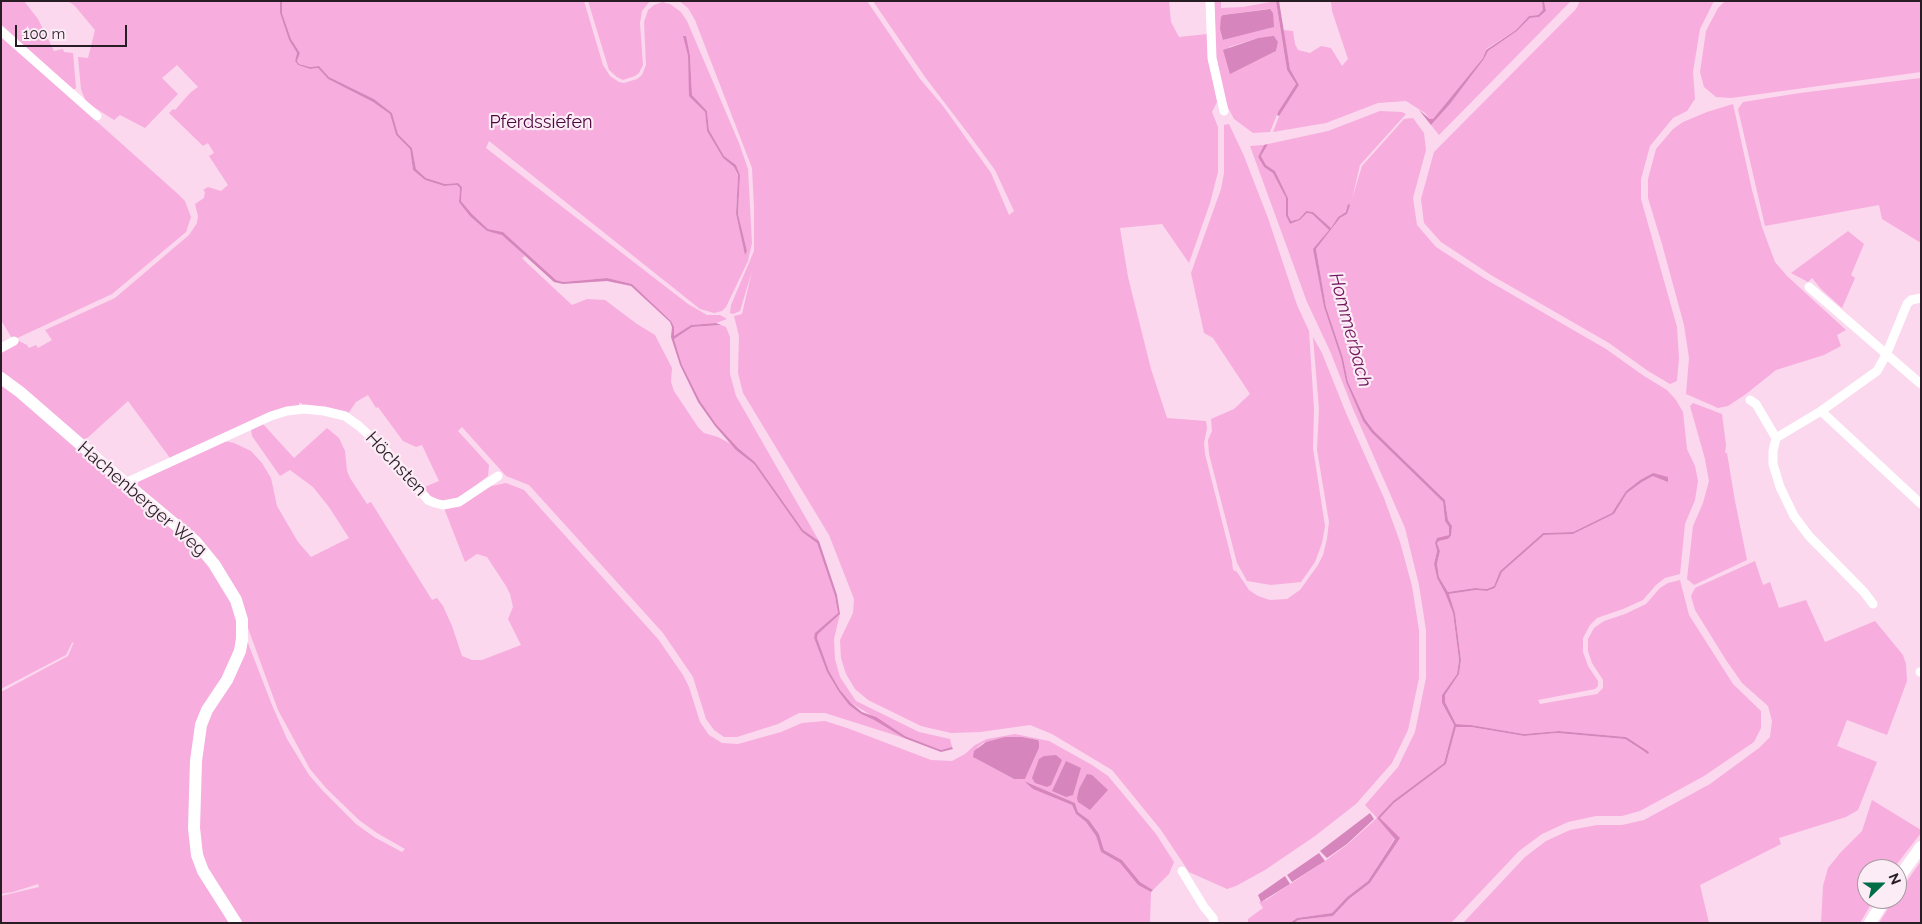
<!DOCTYPE html>
<html>
<head>
<meta charset="utf-8">
<style>
  body { margin:0 }
  #map { position:relative; width:1922px; height:924px; overflow:hidden; background:#fbd8ee; font-family:Raleway,sans-serif }
  canvas { display:block }
  .frame { position:absolute; inset:0; border:2px solid #291d25; pointer-events:none }
  .north { position:absolute; left:1857px; top:859px; width:50px; height:50px; box-sizing:border-box; background:#fbecf5; border:1px solid #a799a2; border-radius:50%; rotate:68deg; font-size:14px; font-weight:700; line-height:20px; text-align:center; color:#291d25 }
  .north::after { content:''; display:block; margin:auto; width:18px; height:22px; background:#006d46; clip-path:polygon(50% 0,100% 100%,50% 72%,0 100%) }
  .scale { position:absolute; left:15px; top:25px; width:112px; height:22px; box-sizing:border-box; border:2px solid #291d25; border-top:0; padding-left:6px; font-size:15px; line-height:18px; white-space:nowrap; color:#291d25; -webkit-text-stroke:4px #fbecf5; paint-order:stroke }
</style>
</head>
<body>
<div id="map">
<canvas width="1922" height="924"></canvas>
<div class="frame"></div>
<div class="north">N</div>
<div class="scale">100 m</div>
</div>
<script>
const g = document.querySelector('canvas').getContext('2d');
g.lineJoin = 'round';
function fillPath(path, color) {
  g.fillStyle = color;
  g.fill(path, 'evenodd');
}
function shape(rows) {
  const path = new Path2D();
  for (const r of rows) {
    path.moveTo(r[0], r[1]);
    for (let i = 2; i < r.length; i += 2) path.lineTo(r[i], r[i + 1]);
  }
  return path;
}
function strokePath(path, color, width, dash) {
  g.strokeStyle = color;
  g.lineWidth = width;
  g.lineCap = dash ? 'butt' : 'round';
  g.setLineDash(dash || []);
  g.stroke(path);
}
function drawText(font, color, halo, rows, align = 'center') {
  g.font = font + ' Raleway,sans-serif';
  g.lineWidth = 4.5;
  g.setLineDash([]);
  g.textBaseline = 'middle';
  g.strokeStyle = halo;
  g.fillStyle = color;
  for (const [text, x, y, turn = 0] of rows) {
    g.save();
    g.translate(x, y);
    g.rotate((+turn || 0) * Math.PI / 180);
    g.textAlign = isNaN(turn) ? turn : align;
    if (halo) g.strokeText(text, 0, 0);
    g.fillText(text, 0, 0);
    g.restore();
  }
}
fillPath(shape([
  [1,1,24,1,38,19,54,51,63,49,64,52,73,53,76,88,73,90,1,24],
  [67,1,280,1,280,13,289,40,297,53,295,61,298,65,310,69,318,68,328,79,373,102,390,114,396,135,410,149,413,170,425,180,444,186,457,185,460,188,459,202,487,231,502,234,525,256,522,258,529,265,572,305,587,299,605,300,637,324,655,335,672,368,671,382,674,391,698,427,704,433,718,437,731,444,754,464,802,532,817,543,835,596,838,613,816,633,814,638,827,672,839,692,849,705,861,714,874,720,904,738,825,713,799,713,778,724,737,737,724,737,714,730,706,719,693,677,663,633,529,485,506,476,462,427,458,431,489,465,488,476,458,499,444,502,431,498,422,488,439,481,422,445,416,447,403,441,378,407,376,408,368,395,356,402,347,415,302,407,302,403,299,403,299,407,276,410,170,458,128,401,83,442,1,373,1,351,19,341,27,345,29,348,36,345,38,348,52,340,45,330,115,298,189,235,197,223,198,216,195,204,204,198,205,192,203,190,208,187,221,191,228,185,209,156,214,153,208,143,203,146,169,113,173,109,175,110,190,93,198,87,177,65,162,78,178,94,145,128,120,115,114,120,86,102,81,89,78,57,88,58,95,30,74,5],
  [282,1,584,1,603,65,610,76,619,82,624,83,637,79,642,75,646,65,644,22,648,10,654,5,662,2,670,4,681,12,687,21,739,143,748,169,752,243,748,261,726,307,722,311,714,313,700,309,489,141,486,148,688,304,707,315,720,315,727,319,716,323,691,325,673,337,671,321,632,284,607,278,563,282,556,280,503,232,488,229,472,214,461,201,462,187,458,183,445,184,426,178,416,169,412,148,398,134,392,113,374,99,329,77,319,66,310,67,299,64,297,61,300,53,291,39,282,13],
  [684,37,690,56,692,95,707,111,709,130,724,156,736,165,740,175,738,214,747,251,745,254,736,214,738,176,734,167,723,158,707,131,705,112,690,96,688,56],
  [588,1,650,1,642,11,640,23,643,65,639,73,635,76,623,80,617,77,609,70],
  [679,1,867,1,920,79,943,106,991,173,1009,215,1014,211,995,170,970,136,925,77,873,1,1169,1,1171,22,1179,37,1207,34,1209,59,1217,102,1212,112,1218,127,1218,172,1210,203,1189,263,1162,224,1120,228,1128,277,1151,369,1167,418,1206,421,1207,428,1204,443,1205,454,1232,561,1233,570,1237,572,1249,590,1258,596,1270,600,1287,599,1300,590,1318,565,1323,555,1327,539,1329,522,1317,450,1319,409,1313,337,1322,353,1346,413,1384,498,1400,542,1412,586,1419,630,1419,678,1408,730,1392,763,1356,804,1315,836,1265,870,1236,886,1227,889,1189,872,1161,830,1112,770,1052,734,1030,725,980,732,951,733,921,726,868,700,855,689,846,674,841,658,840,640,853,613,854,599,829,535,743,393,738,373,739,336,734,316,742,314,752,271,740,311,733,314,730,313,731,305,754,251,754,207,752,168,695,20,688,8],
  [1214,1,1221,1,1221,8,1243,7,1276,1,1287,70,1296,84,1278,112,1270,132,1253,133,1234,119,1225,102,1215,58],
  [1267,9,1273,13,1273,27,1223,40,1223,15],
  [1274,36,1278,42,1276,51,1230,73,1229,47,1258,38],
  [1331,1,1542,1,1544,10,1538,15,1529,16,1516,30,1486,49,1483,58,1433,119,1430,119,1425,113,1406,101,1378,103,1326,123,1273,132,1280,114,1299,85,1290,69,1283,30,1293,31,1295,44,1298,50,1310,53,1321,46,1331,48,1342,66,1348,59,1332,11],
  [1544,1,1571,1,1439,135,1431,125,1450,104,1484,59,1488,51,1517,31,1530,18,1539,17,1546,11],
  [1580,1,1714,1,1700,29,1693,72,1695,99,1687,111,1673,118,1650,146,1641,179,1641,199,1677,327,1679,358,1677,381,1670,384,1648,371,1609,343,1491,275,1441,242,1424,223,1421,199,1434,152,1576,9],
  [1725,1,1921,1,1921,72,1731,98,1716,97,1704,87,1700,72,1706,31,1718,8],
  [1,36,178,194,185,201,191,217,186,232,112,294,13,340,1,320],
  [1921,78,1921,243,1882,219,1879,205,1765,226,1738,109,1743,102,1800,93],
  [1733,104,1752,190,1762,227,1775,262,1787,276,1846,330,1837,335,1841,346,1824,355,1776,370,1746,394,1728,406,1718,408,1686,394,1689,358,1684,325,1662,244,1648,198,1648,179,1656,149,1673,129,1683,122,1707,112],
  [1380,111,1402,112,1406,114,1360,165,1352,199,1362,166,1404,119,1413,118,1424,133,1426,150,1413,198,1417,225,1436,247,1487,280,1606,349,1644,376,1667,390,1676,400,1683,412,1687,449,1695,466,1698,481,1695,500,1685,524,1680,574,1665,578,1656,585,1643,600,1623,609,1597,618,1590,625,1583,638,1583,652,1588,666,1598,681,1598,686,1595,689,1538,700,1540,704,1597,694,1603,688,1603,680,1592,663,1588,651,1588,639,1594,628,1604,621,1625,614,1646,604,1660,588,1668,583,1680,580,1689,615,1733,684,1761,711,1761,728,1754,742,1704,776,1640,811,1622,816,1596,816,1568,822,1542,834,1519,851,1451,923,1294,923,1298,920,1333,916,1349,899,1370,883,1399,838,1380,818,1394,803,1446,764,1456,727,1471,727,1524,736,1557,733,1625,739,1647,754,1626,737,1559,731,1524,734,1471,725,1456,724,1445,702,1445,695,1459,674,1461,660,1455,613,1449,594,1476,590,1487,591,1495,588,1502,572,1544,535,1573,534,1614,514,1627,493,1642,482,1653,476,1653,473,1640,480,1626,491,1613,513,1573,532,1543,533,1500,571,1494,586,1487,589,1475,588,1448,592,1439,577,1437,564,1440,551,1437,543,1439,541,1448,539,1451,536,1452,526,1448,520,1445,500,1374,431,1365,419,1348,382,1343,358,1326,307,1316,249,1340,218,1347,214,1346,212,1338,217,1331,228,1313,212,1306,211,1299,219,1291,221,1288,215,1288,198,1275,171,1266,165,1261,156,1268,144,1328,131],
  [1229,124,1244,156,1268,218,1297,305,1309,331,1314,409,1313,448,1325,526,1322,543,1315,562,1301,582,1271,585,1247,581,1237,563,1209,454,1208,440,1212,431,1211,419,1234,409,1250,394,1213,338,1204,333,1191,273,1221,189,1224,173,1224,125],
  [1264,145,1258,157,1264,167,1273,172,1286,198,1286,216,1290,224,1300,220,1307,213,1312,214,1329,230,1314,249,1324,307,1341,358,1346,382,1363,421,1372,433,1443,502,1445,521,1449,527,1449,535,1437,539,1435,543,1437,551,1434,564,1437,578,1445,593,1453,613,1459,660,1457,674,1442,695,1442,703,1454,725,1444,763,1393,801,1377,818,1395,838,1368,881,1347,897,1332,913,1297,918,1290,923,1248,923,1248,919,1263,908,1259,902,1266,900,1325,861,1348,844,1377,818,1365,805,1398,767,1415,732,1426,678,1426,630,1419,585,1405,528,1353,409,1330,351,1307,302,1250,146],
  [1848,231,1864,244,1851,275,1855,278,1842,308,1821,289,1812,278,1808,282,1791,273],
  [721,325,726,327,730,337,730,374,736,396,819,541,803,530,755,462,738,448,716,424,700,401,682,365,674,339,692,327],
  [1,383,182,535,210,566,236,611,238,623,234,651,227,671,203,708,190,839,232,923,1,923,1,896,39,887,38,884,13,892,1,894,1,692,68,656,74,642,72,643,66,655,1,689],
  [1693,403,1722,414,1726,445,1725,453,1727,453,1735,501,1747,560,1694,585,1687,579,1693,526,1703,503,1709,481,1705,459,1690,406],
  [263,424,294,458,327,428,339,438,345,451,347,471,350,478,367,504,371,502,432,600,437,598,443,606,452,626,462,656,472,660,482,660,521,645,508,619,513,607,510,594,506,586,487,557,477,554,465,562,444,508,487,487,506,483,524,490,658,639,683,675,689,687,700,722,709,735,722,743,738,744,781,732,802,723,825,721,847,728,931,760,952,761,965,754,975,745,987,739,1015,734,1049,741,1092,765,1108,776,1119,789,1156,834,1174,862,1169,874,1153,890,1140,882,1122,860,1104,850,1099,834,1089,820,1078,812,1075,803,1024,781,1034,789,1072,805,1076,814,1086,822,1096,836,1101,852,1120,863,1138,885,1151,892,1150,923,241,923,208,872,198,838,203,727,245,639,248,643,272,705,287,739,309,775,323,791,356,824,374,837,402,852,405,849,377,833,359,820,326,788,310,769,278,710,234,590,136,487,137,480,224,441,234,443,251,451,262,463,271,478,277,506,298,542,311,557,349,538,329,507,313,487,290,470,280,476,252,436,251,429],
  [1022,737,1038,740,1039,742,1039,748,1025,779,1014,779,975,758,978,747,983,743,1005,738],
  [1755,561,1763,585,1770,582,1779,608,1806,600,1825,642,1875,621,1903,655,1906,664,1907,681,1887,735,1847,720,1837,746,1877,762,1858,810,1846,817,1779,838,1781,844,1700,885,1709,923,1463,923,1525,857,1546,841,1570,830,1597,825,1622,825,1644,820,1710,784,1759,748,1770,737,1772,721,1768,706,1742,683,1726,660,1695,610,1691,596,1695,588],
  [840,614,834,639,835,659,840,677,856,701,919,732,950,739,952,747,941,750,905,736,851,703,840,690,829,671,817,638,818,634],
  [1872,800,1921,830,1921,833,1893,869,1867,869,1867,899,1874,899,1860,923,1821,923,1823,886,1828,868,1841,852,1862,831],
  [1921,861,1921,923,1879,923,1894,899,1897,899,1897,895]
]), '#f7adde');
fillPath(shape([
  [280,1,282,1,282,13,291,39,300,53,297,61,299,64,310,67,319,66,329,77,374,99,392,113,398,134,412,148,416,169,426,178,445,184,458,183,462,187,461,201,472,214,488,229,503,232,556,280,563,282,607,278,632,284,671,321,674,327,674,336,691,325,716,323,721,325,692,327,674,339,682,365,700,401,716,424,738,448,755,462,803,530,819,541,837,595,840,614,818,634,817,638,829,671,840,690,851,703,862,712,876,717,905,736,941,750,952,747,953,749,941,752,904,738,874,720,861,714,849,705,839,692,827,672,814,638,815,633,838,613,835,596,817,543,802,532,754,464,736,450,715,426,698,402,680,365,671,337,672,327,670,322,631,286,607,281,563,284,554,282,502,235,487,231,470,216,459,202,460,188,457,185,444,186,425,180,413,170,410,149,396,135,390,114,373,102,328,79,318,68,310,69,298,65,295,61,297,53,289,40,280,13],
  [1276,1,1279,1,1290,69,1299,85,1279,116,1277,115,1278,112,1296,84,1287,70],
  [1542,1,1544,1,1546,11,1539,17,1530,18,1517,31,1488,51,1484,59,1450,104,1431,125,1419,110,1430,119,1433,119,1483,58,1486,50,1516,30,1529,16,1538,15,1543,10],
  [1270,9,1273,13,1274,27,1223,40,1220,29,1221,17,1223,15],
  [683,36,686,36,690,56,692,95,707,111,709,130,724,156,736,165,740,175,738,214,747,251,745,255,736,214,738,175,734,167,723,158,707,131,705,112,689,96,688,56],
  [1272,36,1274,36,1278,42,1276,51,1230,74,1223,50,1258,38],
  [1268,144,1261,156,1266,165,1275,171,1288,198,1288,215,1291,221,1299,219,1306,211,1313,212,1331,228,1338,217,1346,212,1348,204,1350,205,1347,214,1340,218,1316,249,1326,307,1343,358,1348,382,1365,419,1374,431,1445,500,1448,520,1452,526,1451,536,1448,539,1439,541,1437,543,1440,551,1437,564,1439,577,1448,592,1475,588,1487,589,1494,586,1500,571,1543,533,1573,532,1612,513,1626,491,1640,480,1653,473,1668,477,1668,482,1653,476,1642,482,1627,493,1614,514,1573,534,1544,535,1502,572,1495,588,1487,591,1476,590,1449,594,1455,613,1461,660,1459,674,1445,695,1445,702,1456,724,1471,725,1524,734,1559,731,1626,737,1649,752,1648,754,1625,739,1557,733,1524,736,1471,727,1456,727,1446,764,1394,803,1380,818,1400,838,1370,883,1349,899,1333,916,1298,920,1294,923,1290,923,1297,918,1332,913,1347,897,1368,881,1395,839,1377,818,1393,801,1444,763,1454,725,1442,703,1442,695,1457,674,1459,660,1453,613,1445,593,1437,578,1434,564,1437,551,1435,543,1437,538,1449,535,1449,527,1445,521,1443,502,1372,433,1363,421,1346,382,1341,358,1324,307,1313,249,1329,230,1312,214,1307,213,1300,220,1290,224,1286,216,1286,198,1273,173,1264,167,1258,157,1264,145],
  [1022,737,1038,740,1039,742,1039,748,1025,779,1014,779,973,757,974,751,986,742,1005,737],
  [1056,755,1062,760,1051,785,1047,787,1035,783,1032,778,1039,759,1044,756],
  [1066,761,1081,768,1073,795,1066,797,1052,791],
  [1087,774,1092,775,1108,790,1090,810,1078,802,1077,798,1079,789],
  [1024,781,1075,803,1078,812,1089,820,1099,834,1104,850,1122,860,1140,882,1153,890,1151,892,1138,885,1120,863,1101,852,1096,836,1086,822,1076,814,1072,805,1033,789],
  [1370,813,1374,819,1347,844,1327,858,1320,851],
  [1319,853,1325,861,1292,882,1287,875],
  [1285,876,1290,884,1261,902,1258,895]
]), '#d686bc');
strokePath(shape([
  [1210,1,1212,58,1224,111],
  [1,31,97,116],
  [1809,287,1921,384],
  [1921,298,1911,300,1907,304,1886,355,1877,371,1821,411,1921,504],
  [1,348,14,341],
  [1750,400,1756,404,1776,438,1773,451,1773,464,1780,487,1794,516,1809,536,1864,592,1873,604],
  [1776,438,1821,411],
  [125,483,271,416,287,411,304,409,324,411,345,416,359,426,387,452,428,500,435,503,443,505,459,502,498,476],
  [1920,672,1921,672],
  [1182,871,1204,907,1213,918,1214,923]
]), '#fff', 9);
strokePath(shape([
  [1,378,20,392,111,471,195,541,214,564,236,600,242,620,242,640,240,651,227,680,207,710,201,725,196,761,194,828,197,855,203,871,236,923],
  [1897,880,1921,847],
  [1870,923,1885,899]
]), '#fff', 12);
drawText('18px', '#4e063e', '#fbecf5', [
  ["Pferdssiefen",541,123]
]);
drawText('18px', '#291d25', '#fbecf5', [
  ["Höchsten",396,464,47],
  ["Hachenberger Weg",142,499,41]
]);
drawText('italic 19px', '#73155d', '#fbecf5', [
  ["Hommerbach",1350,330,75]
]);
</script>
</body>
</html>
